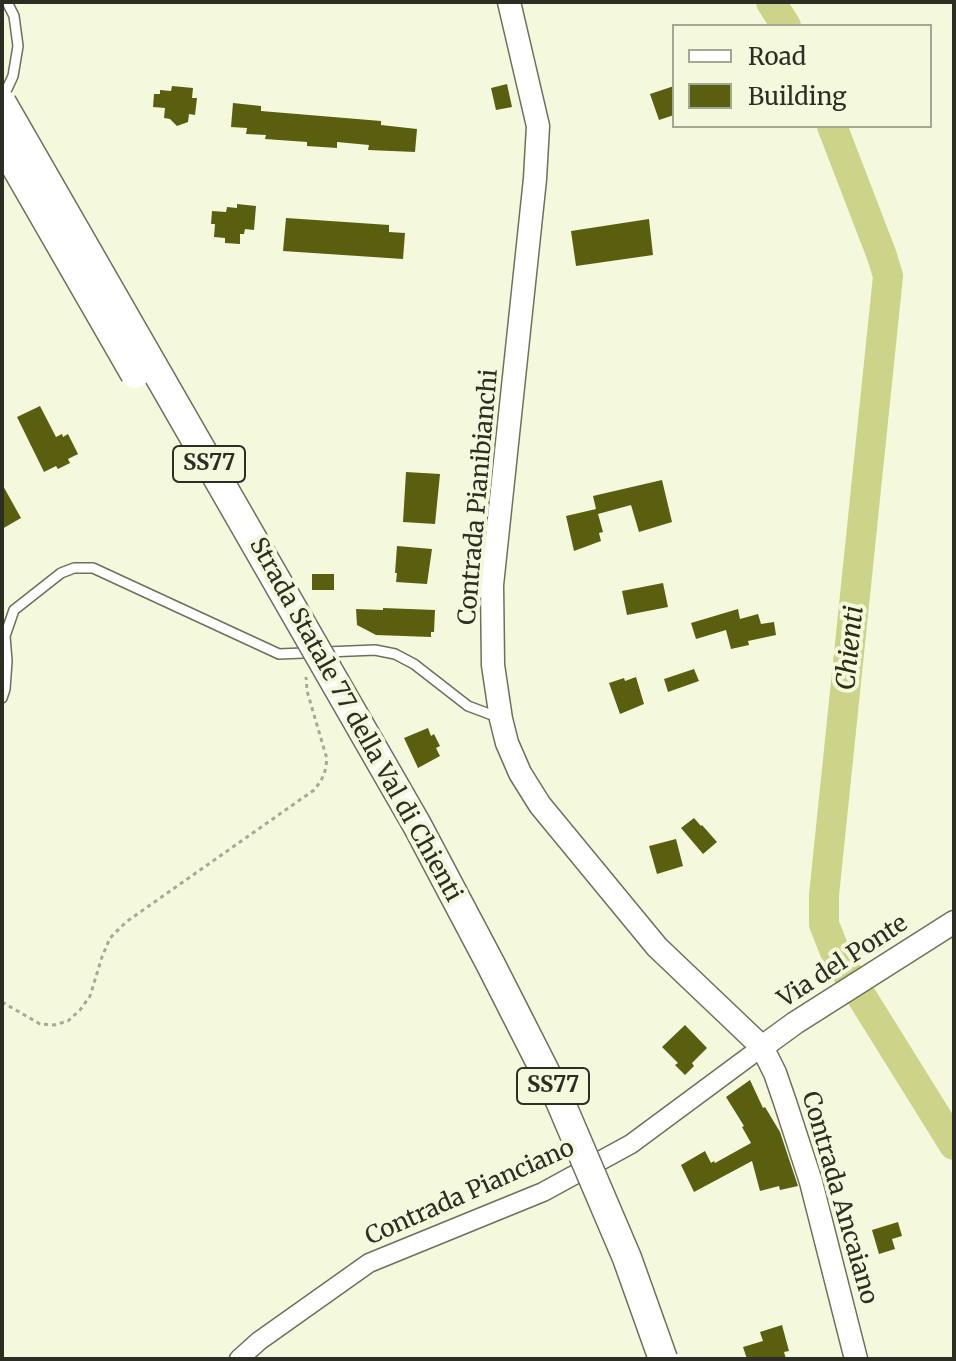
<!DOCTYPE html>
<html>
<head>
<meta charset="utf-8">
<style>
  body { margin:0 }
  #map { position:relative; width:956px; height:1361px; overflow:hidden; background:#f4f8dd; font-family:Merriweather,serif }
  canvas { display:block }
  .frame { position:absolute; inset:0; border:4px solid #2c2e24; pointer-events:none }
  .legend { position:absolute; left:672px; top:24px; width:260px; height:104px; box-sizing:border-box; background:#f4f8dd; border:2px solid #a4a793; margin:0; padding:10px 14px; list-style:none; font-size:24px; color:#2c2e24 }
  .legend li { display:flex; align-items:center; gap:16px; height:40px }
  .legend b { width:40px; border:2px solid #a4a793 }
</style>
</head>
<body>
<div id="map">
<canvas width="956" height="1361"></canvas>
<div class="frame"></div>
<ul class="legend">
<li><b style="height:10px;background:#fff"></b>Road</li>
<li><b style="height:22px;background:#5a5f10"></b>Building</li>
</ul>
</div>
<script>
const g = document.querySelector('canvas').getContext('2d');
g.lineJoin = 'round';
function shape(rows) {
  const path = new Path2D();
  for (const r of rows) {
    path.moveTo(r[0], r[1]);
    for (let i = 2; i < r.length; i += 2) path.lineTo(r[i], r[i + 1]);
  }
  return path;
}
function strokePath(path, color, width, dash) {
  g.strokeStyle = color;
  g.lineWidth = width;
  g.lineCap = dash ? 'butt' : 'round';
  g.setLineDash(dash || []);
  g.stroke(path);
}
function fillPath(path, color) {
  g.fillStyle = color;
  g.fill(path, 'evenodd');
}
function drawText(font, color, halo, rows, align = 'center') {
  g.font = font + ' Merriweather,serif';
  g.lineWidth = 8;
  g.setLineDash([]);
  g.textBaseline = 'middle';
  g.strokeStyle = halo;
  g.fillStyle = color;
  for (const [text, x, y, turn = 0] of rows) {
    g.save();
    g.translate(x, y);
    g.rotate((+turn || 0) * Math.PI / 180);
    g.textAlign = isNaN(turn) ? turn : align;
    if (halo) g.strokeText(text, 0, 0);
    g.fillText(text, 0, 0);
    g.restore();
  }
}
strokePath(shape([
  [771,2,786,26],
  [832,126,882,256,888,276,824,895,824,924,837,957,954,1145]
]), '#cdd48a', 30);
fillPath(shape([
  [507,84,512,107,496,110,491,88],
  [172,86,193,88,192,98,197,98,195,115,189,114,188,122,177,126,170,119,164,118,165,108,153,107,154,94,160,94,160,90,171,91],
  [674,86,674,115,659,120,650,94],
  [233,103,261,106,261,111,381,121,381,125,417,129,415,152,368,150,369,145,337,142,337,148,307,146,307,142,265,139,266,135,246,134,247,128,231,127],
  [237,204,256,206,254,230,245,229,244,234,240,234,240,244,225,243,225,238,214,237,215,224,211,224,212,211,226,212,227,207,237,208],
  [286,218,389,225,389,232,405,233,403,259,283,251],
  [649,219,653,255,576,266,571,231],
  [40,406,56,437,62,434,63,437,68,434,78,454,68,459,70,463,58,469,56,466,44,472,17,417],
  [406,472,440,474,435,524,403,522],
  [662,480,672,522,639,532,631,505,598,514,603,532,599,533,601,541,574,551,566,516,596,509,593,496],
  [2,484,21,518,2,529],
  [397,546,432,549,427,584,396,582,397,573,395,573],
  [312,574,334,574,334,590,312,590],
  [663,583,668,607,627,615,622,591],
  [383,608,435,610,434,632,431,632,431,637,376,635,357,625,356,609,383,610],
  [738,609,740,619,758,614,761,624,774,622,776,635,748,641,749,645,731,649,726,630,696,639,691,623],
  [694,669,699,681,668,692,664,679],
  [636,677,644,704,620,714,609,683,624,678,625,681],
  [428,728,431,736,434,734,440,746,436,748,440,756,418,768,404,738],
  [694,818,701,826,702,825,717,842,703,854,681,828],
  [676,839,683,866,657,874,649,846],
  [685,1025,707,1048,692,1063,694,1066,685,1075,675,1065,678,1063,662,1047],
  [750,1080,763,1108,765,1107,780,1132,798,1186,780,1190,779,1186,760,1191,752,1161,694,1192,681,1165,705,1151,711,1163,714,1161,715,1163,751,1143,742,1127,744,1126,726,1097],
  [898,1222,902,1236,892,1239,895,1249,879,1254,872,1230],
  [782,1325,789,1351,784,1352,786,1359,747,1359,743,1347,763,1341,760,1332]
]), '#5a5f10');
const service = shape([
  [2,94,7,89,13,76,18,46,14,16,7,2],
  [2,698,5,689,7,661,5,636,14,610,61,573,74,568,93,568,279,654,375,650,395,654,414,664,468,706,500,718]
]);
const minor = shape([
  [239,1359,259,1341,369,1263,543,1192,631,1144,762,1047]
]);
const tertiary = shape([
  [509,2,538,126,535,179,492,585,493,665,501,719,507,743,520,773,540,805,657,947,762,1047,775,1073,785,1102,811,1182,856,1359],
  [762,1047,795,1023,954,922]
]);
strokePath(service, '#6e7059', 12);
strokePath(minor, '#6e7059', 21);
strokePath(tertiary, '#6e7059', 25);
strokePath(shape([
  [2,1002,40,1024,54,1025,68,1021,80,1010,90,996,102,957,110,938,126,922,314,790,321,781,325,771,327,759,307,691,306,677]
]), '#a6a994', 3, [4, 4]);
strokePath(service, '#fff', 9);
strokePath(minor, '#fff', 18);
strokePath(tertiary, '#fff', 22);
const trunkBridge = shape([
  [2,103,417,825,491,965,560,1101,627,1258,663,1359],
  [2,143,135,374]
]);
strokePath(trunkBridge, '#6e7059', 31, []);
strokePath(trunkBridge, '#fff', 28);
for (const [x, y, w] of [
  [209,464,72],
  [553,1086,72]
]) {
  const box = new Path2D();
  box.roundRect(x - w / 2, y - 18, w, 36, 6);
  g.fillStyle = '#f4f8dd';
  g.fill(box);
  strokePath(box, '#2c2e24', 2);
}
drawText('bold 22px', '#2c2e24', null, [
  ["SS77",209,464],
  ["SS77",553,1086]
]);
drawText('24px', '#2c2e24', '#f4f8dd', [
  ["Contrada Pianibianchi",479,497,-85],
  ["Strada Statale 77 della Val di Chienti",355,720,61],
  ["Via del Ponte",843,962,-33],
  ["Contrada Pianciano",470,1193,-24],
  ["Contrada Ancaiano",839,1198,74]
]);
drawText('italic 26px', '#2b2d0d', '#f4f8dd', [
  ["Chienti",851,648,-84]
]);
</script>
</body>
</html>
